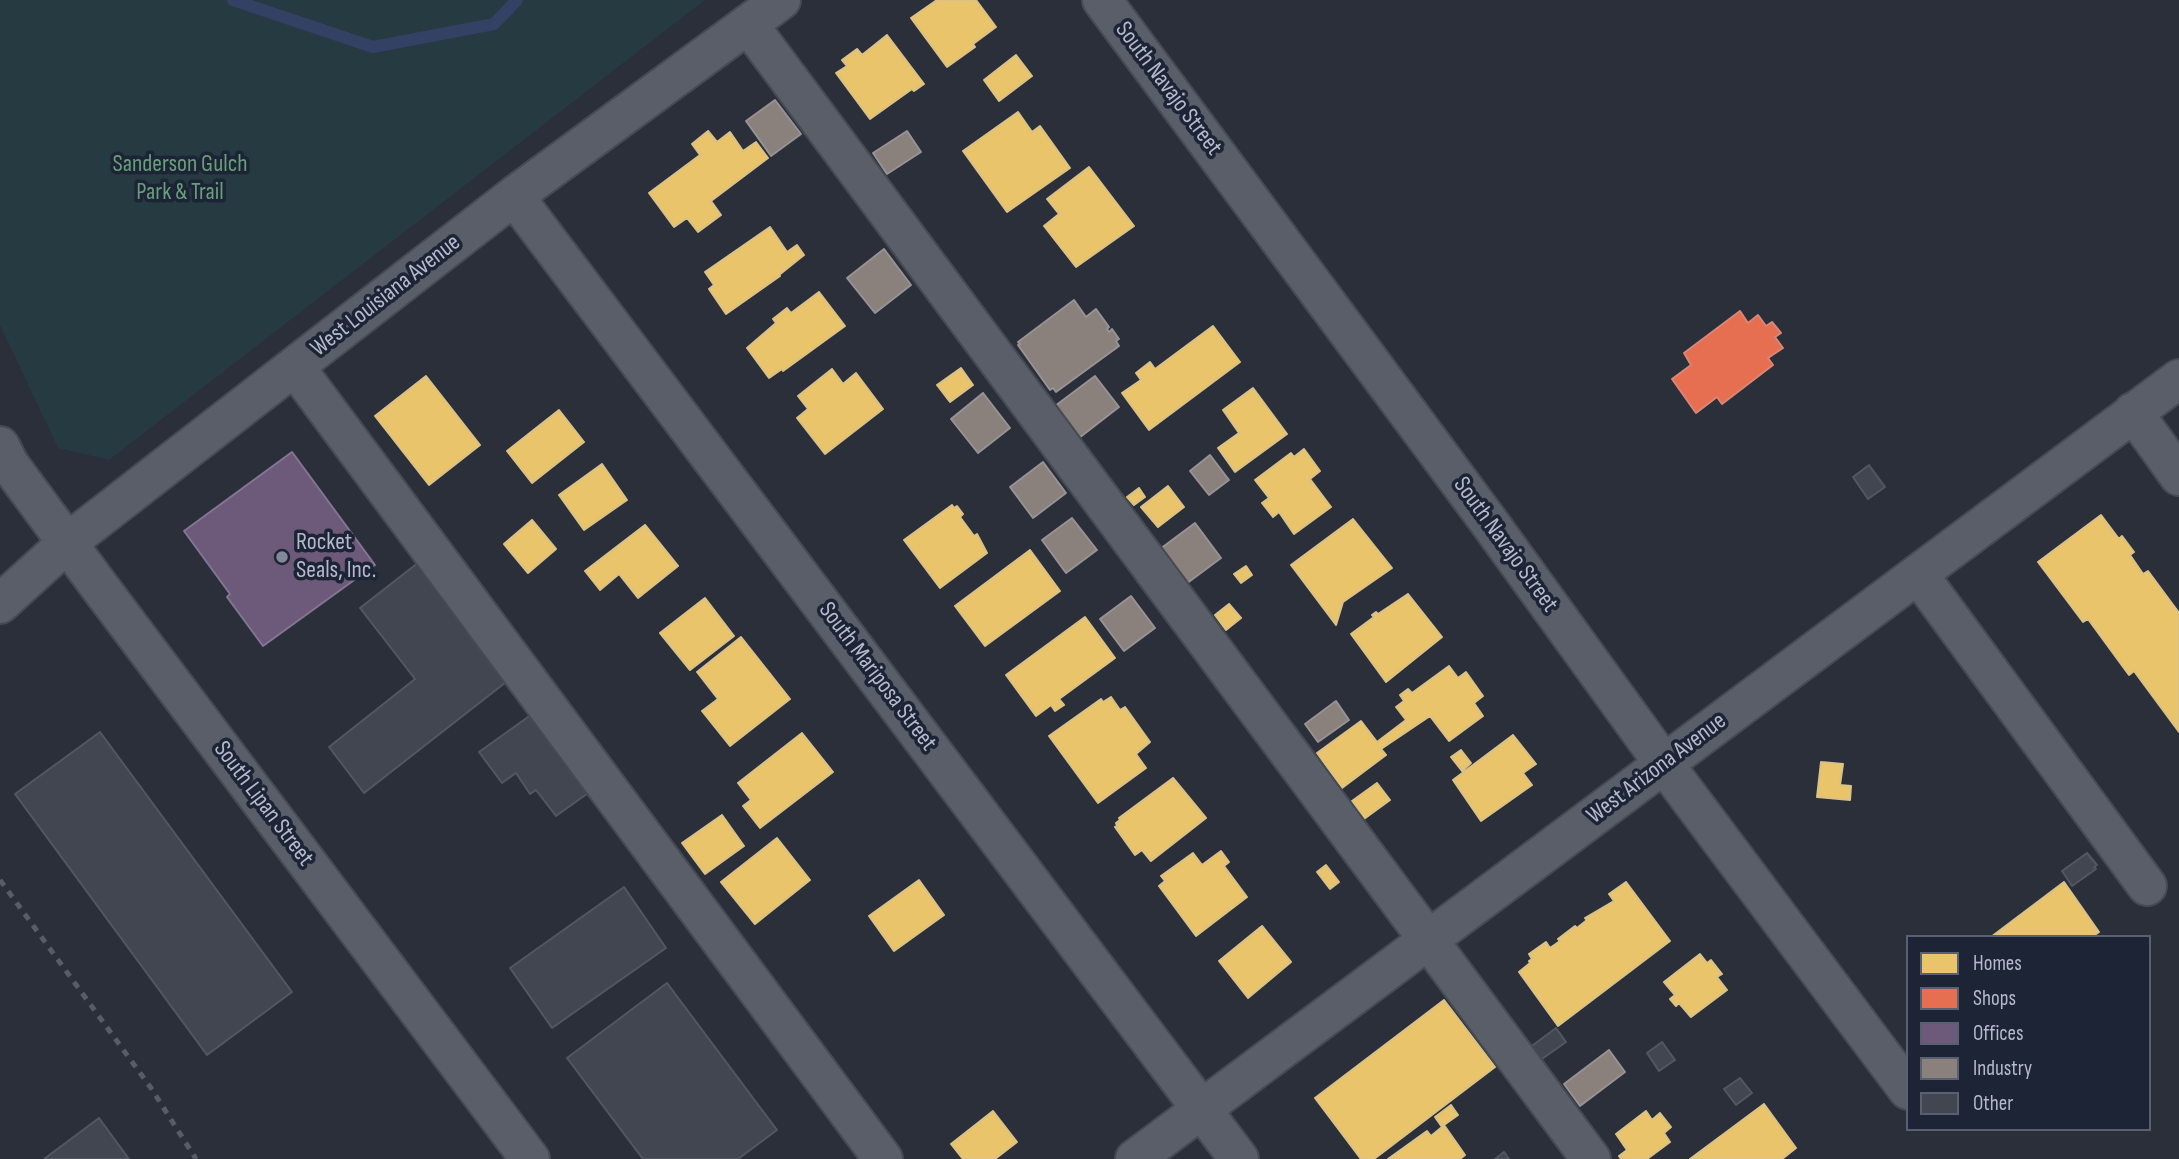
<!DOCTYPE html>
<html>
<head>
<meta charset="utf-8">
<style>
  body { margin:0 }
  #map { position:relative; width:2179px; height:1159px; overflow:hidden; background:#2a2f3a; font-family:"Sofia Sans Condensed",sans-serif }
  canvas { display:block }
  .legend { position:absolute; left:1906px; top:935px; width:245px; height:196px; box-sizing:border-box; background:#1c2436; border:2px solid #596072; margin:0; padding:9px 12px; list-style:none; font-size:21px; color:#b4bacc }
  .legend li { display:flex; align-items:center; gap:14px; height:35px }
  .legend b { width:35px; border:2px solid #596072 }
</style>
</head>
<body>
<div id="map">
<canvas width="2179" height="1159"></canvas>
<ul class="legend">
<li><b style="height:19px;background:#e9c46a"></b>Homes</li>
<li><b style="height:19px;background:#e76f51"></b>Shops</li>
<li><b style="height:19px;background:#6d597a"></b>Offices</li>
<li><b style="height:19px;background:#8a817c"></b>Industry</li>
<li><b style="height:19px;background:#424650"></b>Other</li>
</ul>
</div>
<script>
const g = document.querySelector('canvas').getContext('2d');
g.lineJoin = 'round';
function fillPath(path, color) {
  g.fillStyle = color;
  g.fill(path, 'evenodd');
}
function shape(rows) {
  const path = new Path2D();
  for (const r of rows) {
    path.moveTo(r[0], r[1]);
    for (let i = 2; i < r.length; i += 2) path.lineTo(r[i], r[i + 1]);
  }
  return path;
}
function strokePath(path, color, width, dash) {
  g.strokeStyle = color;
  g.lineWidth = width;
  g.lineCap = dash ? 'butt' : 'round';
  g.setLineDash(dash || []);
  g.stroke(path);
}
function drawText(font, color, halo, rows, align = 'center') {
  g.font = font + ' "Sofia Sans Condensed",sans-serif';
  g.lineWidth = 7;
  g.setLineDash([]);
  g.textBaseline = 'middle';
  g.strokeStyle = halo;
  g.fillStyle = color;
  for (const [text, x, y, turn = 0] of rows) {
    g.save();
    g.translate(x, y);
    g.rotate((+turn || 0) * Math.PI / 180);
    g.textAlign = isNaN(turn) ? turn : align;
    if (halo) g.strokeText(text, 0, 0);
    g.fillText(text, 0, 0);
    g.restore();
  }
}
fillPath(shape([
  [0,0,705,0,109,460,58,448,0,325]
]), '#263a41');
const homes = shape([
  [937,0,976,0,996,27,973,44,975,47,947,67,911,18,937,0],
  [887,35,924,84,914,91,912,89,870,119,836,73,847,66,842,60,857,49,862,55,887,35],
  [1016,55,1032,76,999,101,984,80,1016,55],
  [1018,112,1032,132,1040,126,1070,168,1007,212,963,151,1018,112],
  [708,131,717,142,730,132,743,151,756,142,768,158,711,201,721,215,698,232,687,218,674,227,649,193,700,155,692,144,708,131],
  [1089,167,1134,226,1076,267,1044,226,1059,214,1047,199,1089,167],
  [770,227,787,252,797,245,804,255,779,275,780,276,726,314,709,289,714,285,705,272,770,227],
  [819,292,845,326,783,371,782,369,769,378,747,348,776,323,773,319,787,308,791,313,819,292],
  [1213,326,1240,362,1149,430,1122,393,1141,380,1136,373,1150,362,1155,369,1213,326],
  [961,368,973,385,950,402,937,385,961,368],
  [832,369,843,384,856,373,883,409,825,454,797,418,808,409,798,396,832,369],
  [426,376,480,445,429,485,375,416,426,376],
  [1253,388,1287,434,1235,472,1218,448,1239,433,1223,410,1253,388],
  [559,410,584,442,532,483,507,451,559,410],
  [1304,449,1320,471,1310,479,1331,507,1294,534,1279,512,1273,517,1262,503,1269,498,1255,480,1291,453,1294,457,1304,449],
  [602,464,627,500,584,530,559,495,602,464],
  [1168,486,1184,507,1158,527,1141,507,1168,486],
  [1139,488,1145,497,1134,505,1127,497,1139,488],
  [952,505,954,508,957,506,963,514,960,517,974,536,977,534,987,553,940,588,904,540,952,505],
  [2101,515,2119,539,2122,536,2134,552,2130,555,2143,574,2148,571,2179,613,2179,732,2134,671,2129,675,2088,619,2083,622,2038,562,2101,515],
  [1353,519,1392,568,1343,602,1336,625,1291,565,1353,519],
  [532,520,556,549,528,573,504,544,532,520],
  [645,525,678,566,638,598,619,574,600,590,585,571,645,525],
  [1030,550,1060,591,985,646,955,606,1030,550],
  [1246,566,1252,575,1241,583,1234,574,1246,566],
  [1408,594,1442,637,1386,682,1351,634,1374,617,1372,615,1376,612,1378,614,1408,594],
  [705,598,734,636,690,670,660,633,705,598],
  [1229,604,1241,618,1226,630,1215,615,1229,604],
  [1085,617,1115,658,1059,699,1064,705,1055,711,1051,705,1036,716,1006,675,1085,617],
  [741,637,790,699,730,746,702,711,718,699,697,672,741,637],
  [1449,666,1458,678,1466,672,1483,696,1474,703,1483,716,1449,741,1430,716,1381,749,1386,755,1342,788,1317,753,1361,721,1377,742,1406,720,1396,707,1404,701,1400,695,1408,689,1412,693,1449,666],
  [1111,697,1120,710,1125,707,1150,742,1136,754,1146,768,1098,803,1049,736,1101,699,1103,702,1111,697],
  [802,733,833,772,760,828,743,806,751,800,738,783,802,733],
  [1513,735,1536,764,1523,773,1532,785,1481,821,1453,780,1513,735],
  [1461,750,1471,763,1462,771,1451,757,1461,750],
  [1821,762,1843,764,1840,785,1851,786,1850,800,1817,797,1821,762],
  [1173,778,1206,818,1151,861,1142,850,1135,855,1115,827,1117,826,1116,823,1120,820,1119,818,1173,778],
  [1377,783,1390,800,1364,819,1352,801,1377,783],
  [722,815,744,846,705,874,682,843,722,815],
  [777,838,810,880,755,924,721,882,777,838],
  [1221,851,1229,862,1224,866,1247,897,1196,936,1159,886,1165,881,1161,876,1193,853,1202,865,1221,851],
  [1326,865,1339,882,1330,889,1317,872,1326,865],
  [919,880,944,915,894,951,869,916,919,880],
  [1626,882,1670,941,1558,1026,1519,972,1530,963,1529,961,1532,959,1529,954,1546,942,1550,948,1560,941,1558,939,1575,926,1577,928,1587,920,1585,918,1614,901,1609,894,1626,882],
  [2064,882,2099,932,2092,937,1991,937,2064,882],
  [1262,926,1291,962,1248,998,1219,961,1262,926],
  [1700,954,1707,963,1711,960,1722,974,1717,977,1727,990,1691,1017,1679,1003,1676,1006,1670,999,1675,995,1664,982,1700,954],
  [1444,1000,1495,1067,1374,1159,1361,1159,1315,1098,1444,1000],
  [1764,1104,1796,1148,1782,1159,1690,1159,1764,1104],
  [1451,1105,1458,1115,1444,1125,1465,1155,1460,1159,1388,1159,1427,1131,1431,1136,1442,1127,1435,1117,1451,1105],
  [993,1111,1017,1142,995,1159,963,1159,951,1144,993,1111],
  [1646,1111,1652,1120,1660,1113,1671,1127,1664,1133,1670,1142,1647,1159,1621,1159,1619,1156,1627,1150,1616,1134,1646,1111]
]);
fillPath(homes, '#e9c46a');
strokePath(homes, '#d9c187', 2);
const shops = shape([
  [1740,311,1748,323,1758,315,1766,326,1772,322,1781,333,1775,337,1783,348,1768,358,1773,365,1722,404,1717,397,1696,413,1672,379,1691,365,1684,353,1740,311]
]);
fillPath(shops, '#e76f51');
strokePath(shops, '#d88676', 2);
const offices = shape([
  [292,452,375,565,263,646,227,597,230,594,184,531,292,452]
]);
fillPath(offices, '#6d597a');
strokePath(offices, '#827693', 2);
const industry = shape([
  [775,100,801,134,771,156,746,121,775,100],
  [907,131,921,152,887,174,873,153,907,131],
  [884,249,911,285,875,313,847,278,884,249],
  [1074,300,1086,317,1096,309,1109,327,1107,329,1109,332,1112,329,1119,339,1116,341,1119,346,1056,392,1053,388,1050,390,1018,345,1020,344,1018,342,1074,300],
  [1095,376,1119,407,1079,438,1055,406,1095,376],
  [983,393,1010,428,978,453,951,419,983,393],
  [1210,455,1229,480,1209,495,1190,471,1210,455],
  [1043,462,1066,493,1033,518,1010,487,1043,462],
  [1072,518,1097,550,1066,573,1042,540,1072,518],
  [1195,523,1221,558,1186,584,1160,549,1195,523],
  [1131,596,1155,628,1124,651,1100,619,1131,596],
  [1336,701,1349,720,1318,742,1305,724,1336,701],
  [1609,1050,1625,1072,1580,1106,1564,1084,1609,1050]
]);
fillPath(industry, '#8a817c');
strokePath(industry, '#979294', 2);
strokePath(shape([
  [233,0,373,47,494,24,517,0]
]), '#334264', 12);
const building = shape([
  [1869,465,1885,487,1868,499,1853,477,1869,465],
  [419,562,510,679,364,793,329,747,415,679,360,608,419,562],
  [535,712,591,791,556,816,536,790,530,794,516,773,502,783,479,752,535,712],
  [100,732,292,992,207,1055,15,794,100,732],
  [2087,853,2097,865,2094,867,2096,869,2072,886,2062,871,2087,853],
  [624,887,666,948,552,1028,510,968,624,887],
  [667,983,777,1130,738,1159,643,1159,567,1058,667,983],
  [1556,1028,1566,1042,1539,1061,1529,1048,1556,1028],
  [1662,1042,1675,1060,1659,1071,1647,1053,1662,1042],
  [1740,1078,1752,1093,1736,1105,1724,1089,1740,1078],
  [99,1118,129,1159,44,1159,99,1118],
  [1504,1152,1509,1159,1495,1159,1504,1152]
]);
fillPath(building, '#424650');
strokePath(building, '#525762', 2);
const minor = shape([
  [1102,0,1489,522,1664,764,1908,1090],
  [748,24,1591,1159],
  [514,196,1239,1159],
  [295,367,883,1159],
  [2133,412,2179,476],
  [0,446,9,464,99,586,530,1159],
  [1918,574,2147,886],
  [0,604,67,543,514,196,781,0],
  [1135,1159,2179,379]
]);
strokePath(minor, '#464a53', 42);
strokePath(minor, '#5a5e68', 38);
strokePath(shape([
  [0,880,151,1088,196,1159]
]), '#595c66', 5, [7, 7]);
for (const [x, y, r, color] of [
  [282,557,7,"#848999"]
]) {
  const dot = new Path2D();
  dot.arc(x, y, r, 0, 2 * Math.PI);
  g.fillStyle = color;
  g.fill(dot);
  strokePath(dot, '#1c2436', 2.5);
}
drawText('24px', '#b4bacc', '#1c2436', [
  ["South Navajo Street",1168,89,53],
  ["West Louisiana Avenue",386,296,-38],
  ["South Navajo Street",1505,545,54],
  ["South Mariposa Street",877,677,53],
  ["West Arizona Avenue",1657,769,-37],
  ["South Lipan Street",263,804,53]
]);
drawText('24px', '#699f7a', '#1c2436', [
  ["Sanderson Gulch",180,165],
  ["Park & Trail",180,193]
]);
drawText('24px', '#b4bacc', '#1c2436', [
  ["Rocket",296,543],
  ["Seals, Inc.",296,571]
], 'left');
</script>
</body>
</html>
